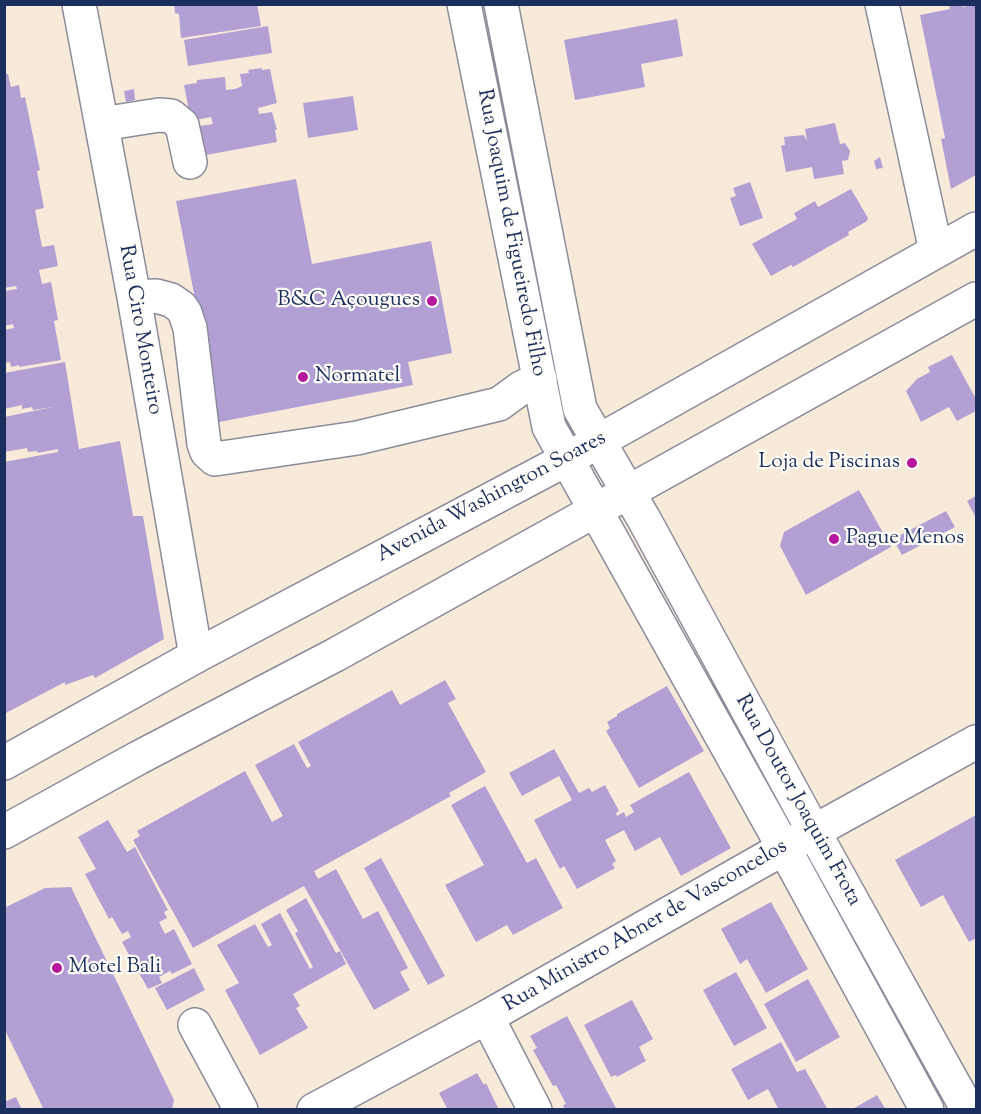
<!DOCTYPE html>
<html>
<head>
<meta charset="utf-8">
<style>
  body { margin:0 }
  #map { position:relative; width:981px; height:1114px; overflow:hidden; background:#f8ead9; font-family:"Sorts Mill Goudy",serif }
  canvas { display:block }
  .frame { position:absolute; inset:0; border:6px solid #1b2f5e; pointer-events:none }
</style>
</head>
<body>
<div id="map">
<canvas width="981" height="1114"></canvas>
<div class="frame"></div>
</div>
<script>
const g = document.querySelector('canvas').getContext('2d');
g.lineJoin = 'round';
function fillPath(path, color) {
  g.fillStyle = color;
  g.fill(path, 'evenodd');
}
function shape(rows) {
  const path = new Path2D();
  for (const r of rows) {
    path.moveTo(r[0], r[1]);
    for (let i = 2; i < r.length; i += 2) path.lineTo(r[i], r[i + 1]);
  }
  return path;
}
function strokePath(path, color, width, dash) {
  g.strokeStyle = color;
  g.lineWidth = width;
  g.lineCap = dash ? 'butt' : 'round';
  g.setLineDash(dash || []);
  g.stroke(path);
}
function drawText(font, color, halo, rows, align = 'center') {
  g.font = font + ' "Sorts Mill Goudy",serif';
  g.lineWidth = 4.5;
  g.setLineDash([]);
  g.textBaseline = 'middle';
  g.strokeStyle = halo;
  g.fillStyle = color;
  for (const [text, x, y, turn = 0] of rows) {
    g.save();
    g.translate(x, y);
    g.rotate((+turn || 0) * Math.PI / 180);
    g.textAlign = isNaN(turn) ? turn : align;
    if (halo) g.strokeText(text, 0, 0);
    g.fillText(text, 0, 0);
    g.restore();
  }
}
fillPath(shape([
  [174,4,257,4,261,26,181,38,179,14,175,13],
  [949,4,962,4,963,7,976,4,976,175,951,189,941,139,945,138,920,15,950,9],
  [677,19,683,56,641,64,645,87,575,100,564,40],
  [268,26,272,53,188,66,184,40],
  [262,68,262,70,270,69,277,103,258,108,259,114,272,112,277,130,275,130,277,142,206,155,203,144,201,144,200,126,213,124,211,117,191,121,184,85,197,83,197,80,225,77,226,90,235,89,242,86,240,74,249,73,248,70],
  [4,74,8,74,11,87,19,85,21,98,25,97,40,170,37,171,44,208,35,210,42,247,54,245,58,266,39,270,42,284,51,282,58,320,54,321,61,360,19,367,19,365,11,367,10,362,4,363,4,330,14,328,13,324,4,326,4,291,17,289,16,286,4,288],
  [134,89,135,100,126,102,124,91],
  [353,96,358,130,308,138,303,103],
  [835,123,840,144,845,143,850,151,848,160,842,161,844,174,814,179,812,167,786,172,781,146,785,145,784,137,804,135,807,141,805,129],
  [880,157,883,168,876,169,874,161],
  [296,179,312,264,431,241,452,353,408,362,413,385,219,422,176,201],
  [750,182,763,218,740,226,730,198,736,196,733,188],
  [851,189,868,218,867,221,848,232,849,235,793,267,791,265,771,276,752,244,797,219,794,213,815,201,818,207],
  [952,355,976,399,976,411,957,421,949,407,921,422,906,391,917,379,930,372,928,367],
  [65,362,79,449,120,441,133,516,143,516,164,639,95,678,93,675,65,685,65,682,4,714,4,462,58,452,58,449,38,453,37,451,28,452,27,448,4,452,4,417,53,407,33,410,32,407,22,409,22,405,4,409,4,373],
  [859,490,891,547,806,595,780,546,784,532],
  [976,496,976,515,975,516,967,501],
  [946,511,955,527,902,555,893,539],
  [445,680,456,699,448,703,486,772,449,793,451,796,314,871,318,879,336,869,363,919,378,911,408,968,400,972,410,990,374,1010,304,886,193,948,133,840,140,836,137,831,245,771,272,822,283,816,255,765,294,744,307,768,311,766,298,742,392,690,400,705],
  [667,686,704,751,639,788,606,731,610,728,607,722,617,716,617,714],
  [554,749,579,793,589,788,592,792,605,785,619,811,616,813,617,816,624,812,626,817,634,812,630,805,689,772,731,848,681,876,660,837,635,851,624,830,605,840,616,861,612,864,615,868,577,889,564,866,560,869,534,820,572,800,559,776,522,796,509,773],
  [485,786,527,863,536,858,563,908,513,935,507,925,476,942,445,885,484,865,451,805],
  [976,815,976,938,969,942,943,895,921,907,895,860],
  [108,820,127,852,135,847,168,910,164,912,167,918,159,922,165,934,174,929,192,964,172,974,170,971,159,977,162,983,148,989,122,942,131,937,128,931,122,934,112,917,109,919,85,874,96,869,78,837],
  [381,858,445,976,428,985,364,868],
  [71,887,174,1100,172,1110,44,1110,4,1028,4,908,45,888],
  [306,898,336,953,340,951,346,964,293,994,300,1006,296,1008,308,1028,260,1055,225,990,239,983,217,945,255,924,268,947,272,945,261,924,280,913,310,969,313,967,295,933,298,931,286,910],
  [771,902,808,969,766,993,747,959,740,964,721,929],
  [194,968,205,990,167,1010,155,988],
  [736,972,767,1028,734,1046,703,990],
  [808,979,840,1037,796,1062,764,1004],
  [632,1000,653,1039,639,1047,646,1061,617,1077,616,1075,611,1077,584,1025],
  [567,1016,617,1110,565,1110,563,1105,566,1104,556,1085,553,1086,533,1050,537,1048,530,1036],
  [781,1042,797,1072,805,1069,828,1110,779,1110,768,1089,748,1100,731,1069],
  [477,1073,484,1085,486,1083,499,1110,448,1110,439,1093],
  [877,1095,886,1110,851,1110],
  [16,1097,22,1110,4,1110,4,1102]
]), '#b2a0d5');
const minor = shape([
  [79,4,134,297,196,656],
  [882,4,936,251],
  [102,124,159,115,171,116,182,125,190,162],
  [134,297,156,296,171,300,181,307,185,313,190,328,204,444,207,452,215,459,357,438,499,404,521,388,540,379],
  [487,1017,535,1110],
  [195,1025,241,1110],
  [314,1110,487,1017,784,848,976,742]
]);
const major = shape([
  [464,4,549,427,784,848,927,1110],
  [501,4,580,409,645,521,814,832,968,1110]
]);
const highway = shape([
  [4,763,196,656,567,459,976,229],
  [4,832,138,758,335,655,976,299]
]);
strokePath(minor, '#8a8c9c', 36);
strokePath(major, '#8a8c9c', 36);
strokePath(highway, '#8a8c9c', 36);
strokePath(minor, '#fff', 33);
strokePath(major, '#fff', 33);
strokePath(highway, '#fff', 33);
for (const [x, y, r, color] of [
  [432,301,6,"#b5179e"],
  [303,377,6,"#b5179e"],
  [912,463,6,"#b5179e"],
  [834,539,6,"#b5179e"],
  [57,968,6,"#b5179e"]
]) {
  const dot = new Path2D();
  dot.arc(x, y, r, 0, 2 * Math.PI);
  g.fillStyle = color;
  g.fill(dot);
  strokePath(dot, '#fdfcf7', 2);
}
drawText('21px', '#1b2f5e', '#fdfcf7', [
  ["Rua Joaquim de Figueiredo Filho",510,233,79],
  ["Rua Ciro Monteiro",139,330,80],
  ["Avenida Washington Soares",492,498,-28],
  ["Rua Doutor Joaquim Frota",797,801,61],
  ["Rua Ministro Abner de Vasconcelos",646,927,-30]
]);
drawText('21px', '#1b2f5e', '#fdfcf7', [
  ["B&C Açougues",420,301,"right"],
  ["Normatel",315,377],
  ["Loja de Piscinas",900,463,"right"],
  ["Pague Menos",846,539],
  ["Motel Bali",69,968]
], 'left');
</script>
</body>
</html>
